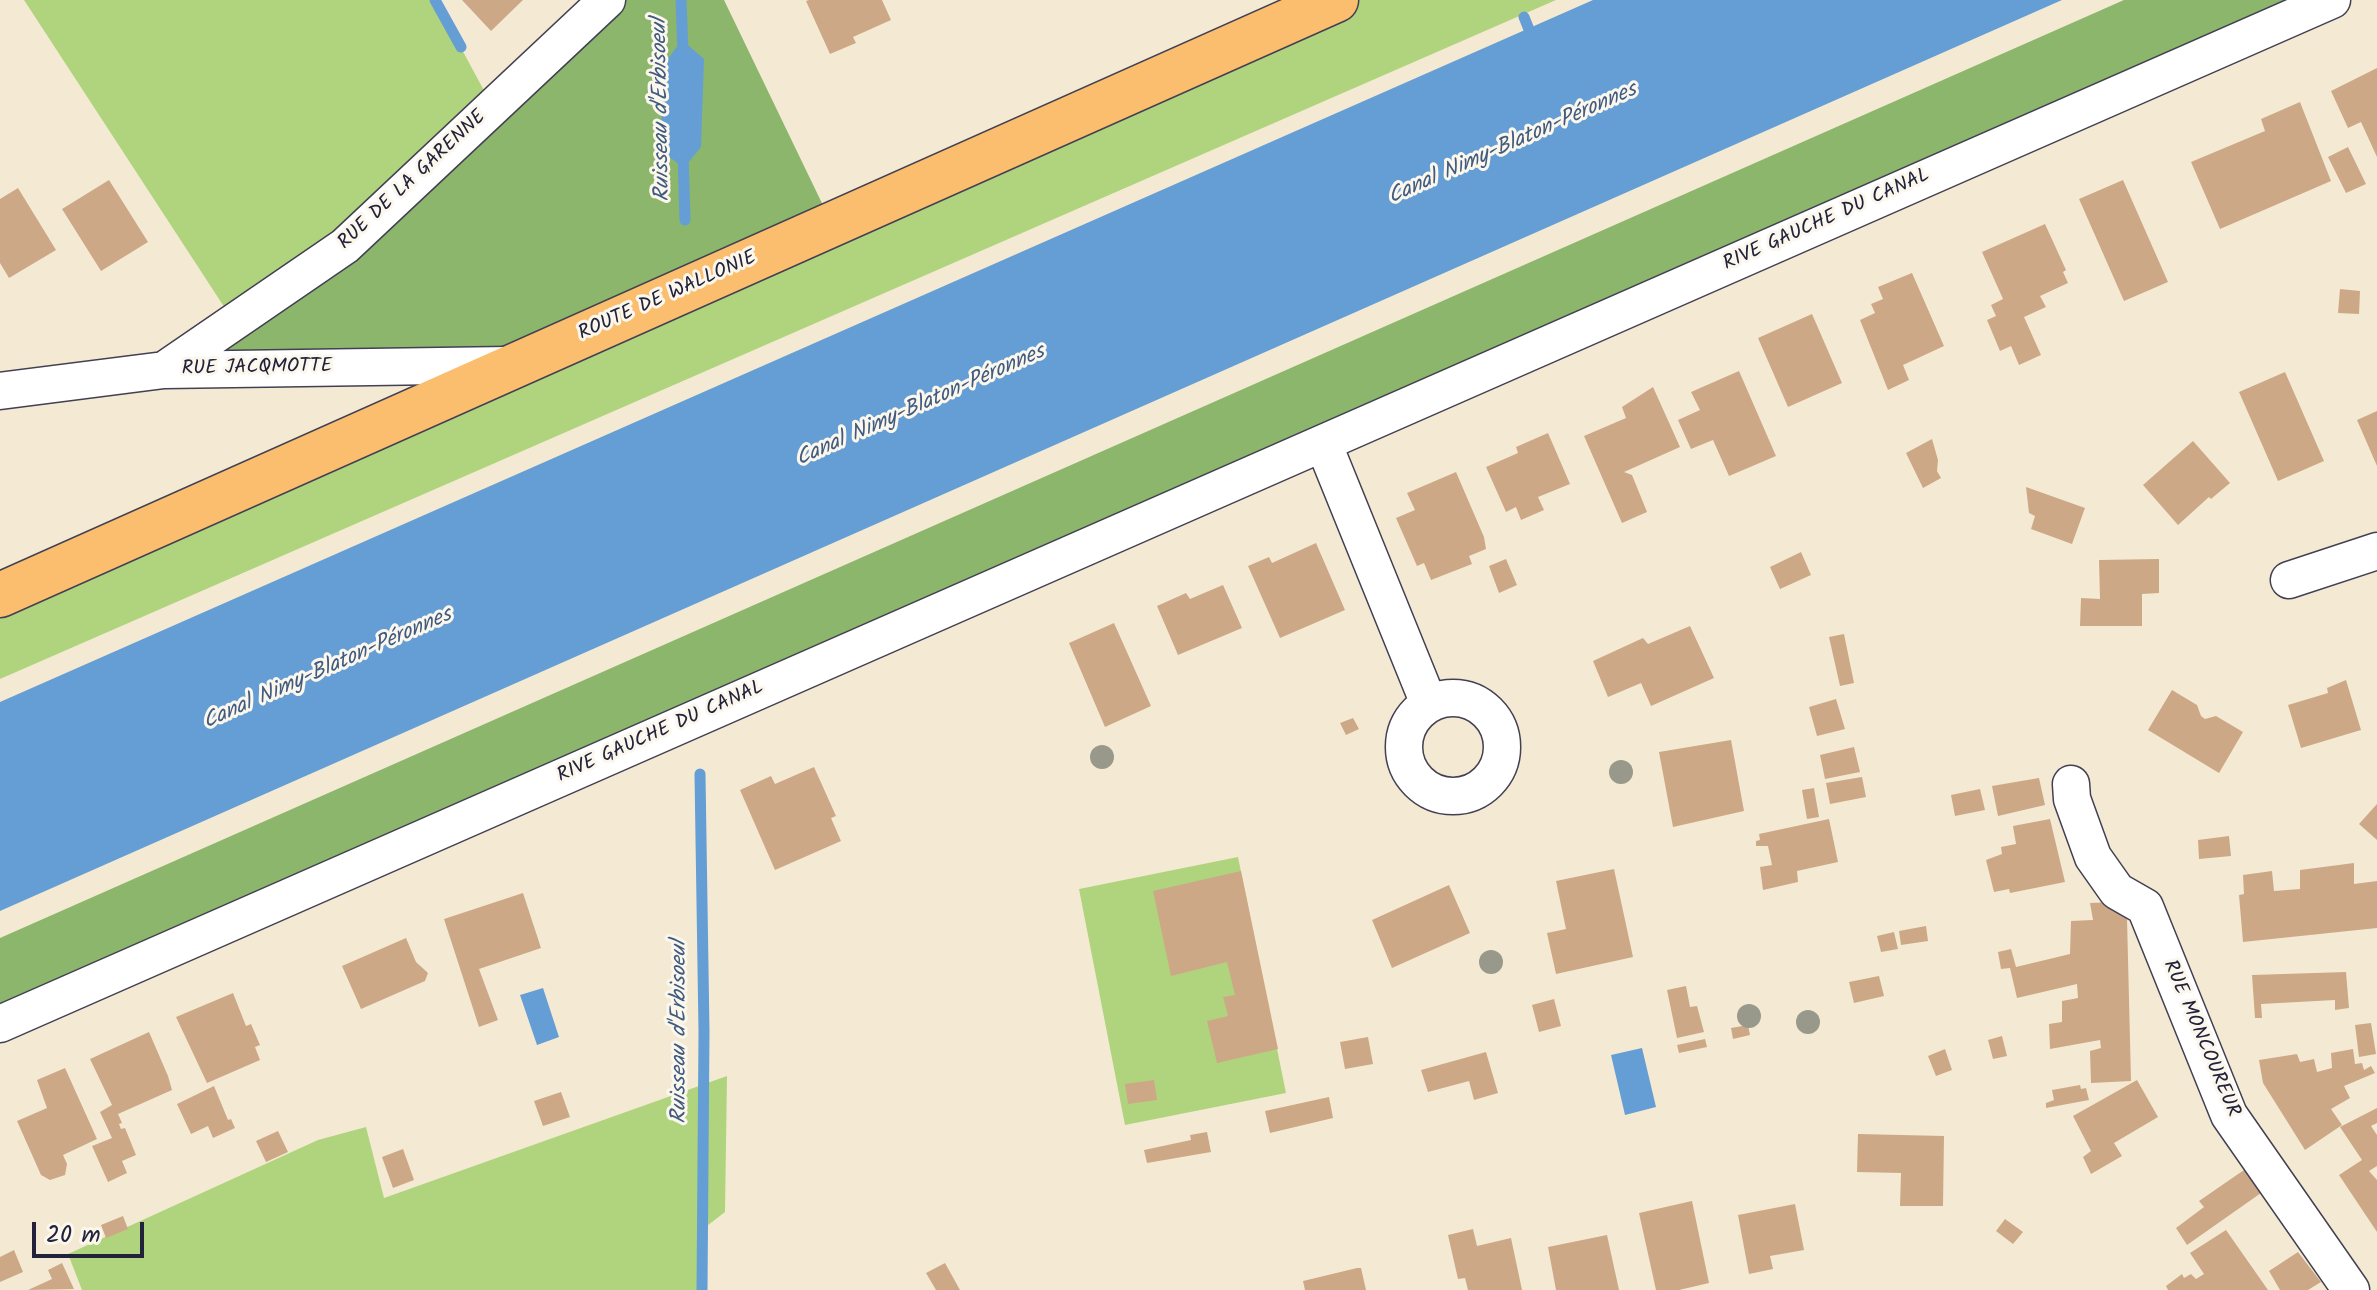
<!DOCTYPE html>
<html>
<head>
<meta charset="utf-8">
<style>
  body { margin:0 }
  #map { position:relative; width:2377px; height:1290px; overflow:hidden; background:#f4ead3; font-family:Kalam,sans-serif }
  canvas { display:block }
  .scale { position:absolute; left:32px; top:1222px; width:112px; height:36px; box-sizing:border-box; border:4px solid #22223b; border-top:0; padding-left:10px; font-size:24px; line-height:28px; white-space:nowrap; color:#22223b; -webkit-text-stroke:6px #fbf7ec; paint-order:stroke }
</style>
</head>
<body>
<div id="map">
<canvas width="2377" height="1290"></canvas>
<div class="scale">20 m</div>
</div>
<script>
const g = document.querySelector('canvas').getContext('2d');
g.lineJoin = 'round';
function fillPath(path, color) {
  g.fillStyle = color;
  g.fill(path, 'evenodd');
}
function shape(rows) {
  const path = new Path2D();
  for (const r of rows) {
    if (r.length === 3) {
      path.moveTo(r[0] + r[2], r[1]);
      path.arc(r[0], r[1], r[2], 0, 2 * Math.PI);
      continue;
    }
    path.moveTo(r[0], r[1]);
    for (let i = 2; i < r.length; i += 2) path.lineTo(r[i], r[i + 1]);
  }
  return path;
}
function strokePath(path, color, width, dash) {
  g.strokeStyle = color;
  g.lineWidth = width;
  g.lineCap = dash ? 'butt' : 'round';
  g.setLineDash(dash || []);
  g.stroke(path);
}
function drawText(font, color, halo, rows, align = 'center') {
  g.font = font + ' Kalam,sans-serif';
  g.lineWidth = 6;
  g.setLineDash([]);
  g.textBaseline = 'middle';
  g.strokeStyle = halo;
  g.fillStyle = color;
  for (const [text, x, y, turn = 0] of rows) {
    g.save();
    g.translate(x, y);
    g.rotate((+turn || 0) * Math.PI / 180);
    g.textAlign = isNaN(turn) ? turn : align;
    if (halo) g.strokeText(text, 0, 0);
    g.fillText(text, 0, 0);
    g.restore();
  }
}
fillPath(shape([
  [24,0,435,0,493,107,234,322],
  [1336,0,1556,0,0,679,0,596],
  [1238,857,1286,1093,1125,1125,1079,889],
  [727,1076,725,1212,703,1229,702,1290,82,1290,68,1254,318,1140,366,1127,384,1198]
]), '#b0d47d');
fillPath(shape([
  [607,0,724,0,832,224,516,365,171,365,345,246],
  [2124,0,2332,0,0,1024,0,938]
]), '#8cb66c');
fillPath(shape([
  [1593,0,2062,0,0,911,0,702],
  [682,40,704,59,701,147,684,168,660,150,664,64],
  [543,988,559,1037,537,1045,520,995],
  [1642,1048,1656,1107,1625,1115,1611,1055]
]), '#659ed4');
strokePath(shape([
  [435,0,461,47],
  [681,0,683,52],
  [1524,17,1534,42],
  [683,153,685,220],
  [700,774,704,1032,702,1290]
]), '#659ed4', 11);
fillPath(shape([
  [462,0,523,0,491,31],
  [809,0,882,0,891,20,853,37,856,43,830,54,806,1],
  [2377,68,2377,157,2361,122,2348,128,2331,91],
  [2300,102,2331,181,2220,229,2191,162,2265,131,2261,119],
  [2348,147,2366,184,2346,193,2328,157],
  [109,180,148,242,101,271,62,209],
  [2123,180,2168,282,2124,301,2079,199],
  [18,188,56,250,9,278,0,263,0,199],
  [2045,224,2066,270,2063,272,2068,283,2040,296,2046,307,2024,317,2041,355,2019,365,2011,346,2000,351,1987,320,1996,316,1991,305,2003,299,1982,252],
  [1912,273,1944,346,1903,365,1909,380,1888,390,1860,320,1875,313,1871,304,1883,299,1878,287],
  [2340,289,2360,291,2359,314,2338,313],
  [1812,314,1842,383,1788,407,1758,338],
  [1739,371,1776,456,1729,476,1713,440,1691,449,1678,420,1700,410,1691,392],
  [2285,372,2324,461,2278,481,2239,392],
  [1653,387,1680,447,1624,472,1632,475,1647,512,1622,523,1584,436,1626,418,1622,407],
  [2377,411,2377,466,2357,420],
  [1548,433,1570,484,1538,497,1544,510,1521,520,1516,507,1506,512,1486,467,1518,453,1516,447],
  [1932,439,1938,460,1937,471,1941,478,1923,488,1906,453],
  [2193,441,2230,483,2211,499,2209,497,2178,525,2143,485],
  [1456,472,1484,537,1486,549,1469,556,1472,564,1431,580,1424,563,1417,566,1396,518,1415,510,1407,493],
  [2026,487,2085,508,2072,544,2031,529,2035,516,2029,513],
  [1316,543,1345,610,1280,638,1248,566,1269,557,1272,563],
  [1801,552,1811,575,1780,589,1770,567],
  [1506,559,1517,585,1499,593,1489,566],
  [2159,559,2159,593,2142,594,2142,626,2080,626,2081,598,2100,599,2099,560],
  [1223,585,1242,628,1178,655,1157,606,1186,593,1190,599],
  [1114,623,1151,706,1105,727,1069,643],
  [1690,626,1714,678,1651,706,1641,683,1608,697,1593,661,1643,638,1648,644],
  [1844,634,1854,683,1840,686,1829,637],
  [2346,680,2361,730,2301,748,2288,705,2328,693,2327,688],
  [2172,690,2197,705,2201,716,2205,719,2216,716,2243,732,2219,773,2148,730],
  [1836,699,1845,729,1817,736,1809,707],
  [1353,718,1359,729,1346,735,1340,723],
  [1731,740,1744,811,1673,827,1659,752],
  [1854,747,1860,772,1825,779,1820,755],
  [814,767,836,816,831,818,841,841,775,870,740,790,771,776,775,784],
  [1862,777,1866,797,1830,804,1826,783],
  [2039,778,2045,805,1998,816,1992,786],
  [1814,788,1819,817,1807,819,1802,790],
  [1980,789,1985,810,1955,816,1951,795],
  [2377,804,2377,840,2359,824],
  [1829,819,1838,862,1797,871,1798,882,1763,890,1760,867,1772,865,1768,846,1756,846,1756,841,1760,840,1759,834],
  [2050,819,2065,882,2010,893,2009,889,1994,892,1986,860,2002,854,2001,847,2016,844,2013,826],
  [2229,836,2231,856,2199,859,2198,840],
  [2354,863,2354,884,2377,881,2377,928,2243,942,2239,895,2244,894,2243,875,2272,871,2274,891,2300,889,2300,870],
  [1614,869,1633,957,1556,974,1547,933,1566,929,1556,881],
  [1241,871,1278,1049,1217,1063,1207,1021,1228,1016,1223,997,1235,995,1227,962,1171,976,1153,891],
  [1449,885,1470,933,1392,968,1372,920],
  [523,893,541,948,479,969,498,1020,479,1027,444,919],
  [2113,902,2127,918,2131,1081,2091,1083,2090,1051,2101,1048,2100,1040,2050,1049,2049,1024,2062,1022,2062,1001,2078,998,2077,984,2017,998,2010,968,2001,969,1998,952,2011,949,2016,967,2070,954,2071,921,2093,920,2090,903],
  [1926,926,1928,941,1901,945,1899,931],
  [1894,932,1898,949,1881,952,1877,936],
  [406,938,416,962,428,973,425,981,361,1009,342,966],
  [2346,972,2349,1008,2335,1010,2335,1000,2261,1004,2262,1018,2255,1018,2252,975],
  [1879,976,1884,996,1854,1003,1849,982],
  [1686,986,1690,1007,1697,1006,1704,1032,1677,1038,1667,990],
  [233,993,246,1026,251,1024,260,1045,255,1047,260,1060,207,1083,176,1017],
  [1554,999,1561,1026,1539,1032,1532,1005],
  [2371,1023,2376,1054,2359,1057,2355,1025],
  [1748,1025,1750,1035,1733,1039,1731,1028],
  [149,1032,168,1076,172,1090,118,1114,122,1123,119,1124,121,1129,125,1128,136,1155,122,1161,127,1173,108,1182,92,1146,112,1138,100,1112,112,1105,90,1059],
  [2002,1036,2007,1056,1993,1059,1988,1040],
  [1368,1037,1373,1064,1345,1069,1340,1042],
  [1705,1039,1707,1047,1679,1053,1677,1045],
  [1945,1049,1952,1070,1936,1076,1928,1056],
  [2353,1049,2355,1064,2362,1063,2364,1070,2371,1066,2375,1073,2344,1086,2350,1098,2331,1109,2342,1125,2305,1150,2263,1083,2259,1060,2297,1054,2300,1062,2314,1059,2317,1072,2332,1068,2331,1053],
  [1486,1052,1498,1093,1474,1100,1469,1081,1428,1092,1421,1070],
  [65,1068,97,1139,63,1155,67,1164,65,1175,50,1180,41,1175,17,1121,47,1108,37,1080],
  [1154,1080,1157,1100,1128,1104,1125,1084],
  [2137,1080,2158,1117,2114,1143,2122,1156,2091,1174,2083,1157,2091,1151,2073,1116],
  [2080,1085,2081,1089,2086,1088,2089,1100,2046,1108,2046,1103,2054,1100,2052,1090],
  [214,1086,228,1120,231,1119,235,1128,213,1138,208,1126,191,1134,177,1104],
  [561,1092,570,1117,543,1126,534,1101],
  [1329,1097,1333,1118,1270,1133,1265,1111],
  [2377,1108,2377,1123,2371,1126,2377,1135,2377,1166,2369,1171,2377,1180,2377,1232,2339,1175,2362,1160,2340,1127],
  [278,1131,288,1152,266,1162,256,1141],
  [1207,1132,1211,1152,1147,1163,1144,1150,1191,1140,1190,1135],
  [1858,1134,1944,1136,1943,1206,1900,1206,1901,1173,1857,1172],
  [403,1149,414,1180,393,1188,382,1157],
  [2244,1170,2261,1193,2187,1245,2176,1228,2204,1207,2199,1201],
  [1692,1201,1709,1283,1679,1290,1656,1290,1639,1213],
  [1795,1204,1804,1250,1770,1256,1773,1269,1749,1274,1738,1215],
  [123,1216,128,1229,106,1238,101,1225],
  [2005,1219,2023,1232,2013,1244,1996,1231],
  [1473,1229,1477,1246,1511,1238,1522,1290,1468,1290,1465,1278,1458,1279,1448,1235],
  [2226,1230,2268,1290,2168,1290,2166,1286,2182,1274,2184,1278,2191,1274,2196,1279,2204,1274,2190,1253],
  [1607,1235,1619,1290,1556,1290,1548,1247],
  [14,1250,23,1272,0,1282,0,1257],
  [2298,1252,2321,1282,2308,1290,2280,1290,2269,1271],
  [62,1263,74,1289,28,1290,52,1279,48,1270],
  [945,1263,960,1290,936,1290,926,1273],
  [1357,1268,1361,1268,1366,1290,1305,1290,1303,1281]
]), '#cda886');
const minor = shape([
  [164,370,345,246,607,0],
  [0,391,164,370,509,365],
  [1324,445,1429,704],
  [2289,580,2377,551],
  [1453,747,49],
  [2071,784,2072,799,2093,857,2117,891,2145,907,2229,1115,2351,1290],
  [0,1024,2332,0]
]);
const major = shape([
  [0,595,1336,0]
]);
strokePath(minor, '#424052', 39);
strokePath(major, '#424052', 47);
strokePath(minor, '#fff', 36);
strokePath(major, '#fbbe6e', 44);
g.fillStyle = '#98998a';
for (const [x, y] of [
  [1102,757],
  [1621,772],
  [1491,962],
  [1749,1016],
  [1808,1022]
]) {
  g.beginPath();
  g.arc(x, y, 12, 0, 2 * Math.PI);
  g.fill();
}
drawText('20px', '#22223b', '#fbf7ec', [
  ["RUE DE LA GARENNE",413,181,-43],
  ["RIVE GAUCHE DU CANAL",1827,221,-24],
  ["ROUTE DE WALLONIE",668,297,-24],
  ["RUE JACQMOTTE",257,369,-1],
  ["RIVE GAUCHE DU CANAL",661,733,-24],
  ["RUE MONCOUREUR",2200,1039,67]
]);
drawText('italic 22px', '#405a80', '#fbf7ec', [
  ["Ruisseau d'Erbisoeul",663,110,-91],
  ["Canal Nimy-Blaton-Péronnes",1513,145,-24],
  ["Canal Nimy-Blaton-Péronnes",921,407,-24],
  ["Canal Nimy-Blaton-Péronnes",328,670,-24],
  ["Ruisseau d'Erbisoeul",681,1032,-90]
]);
</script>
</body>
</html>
